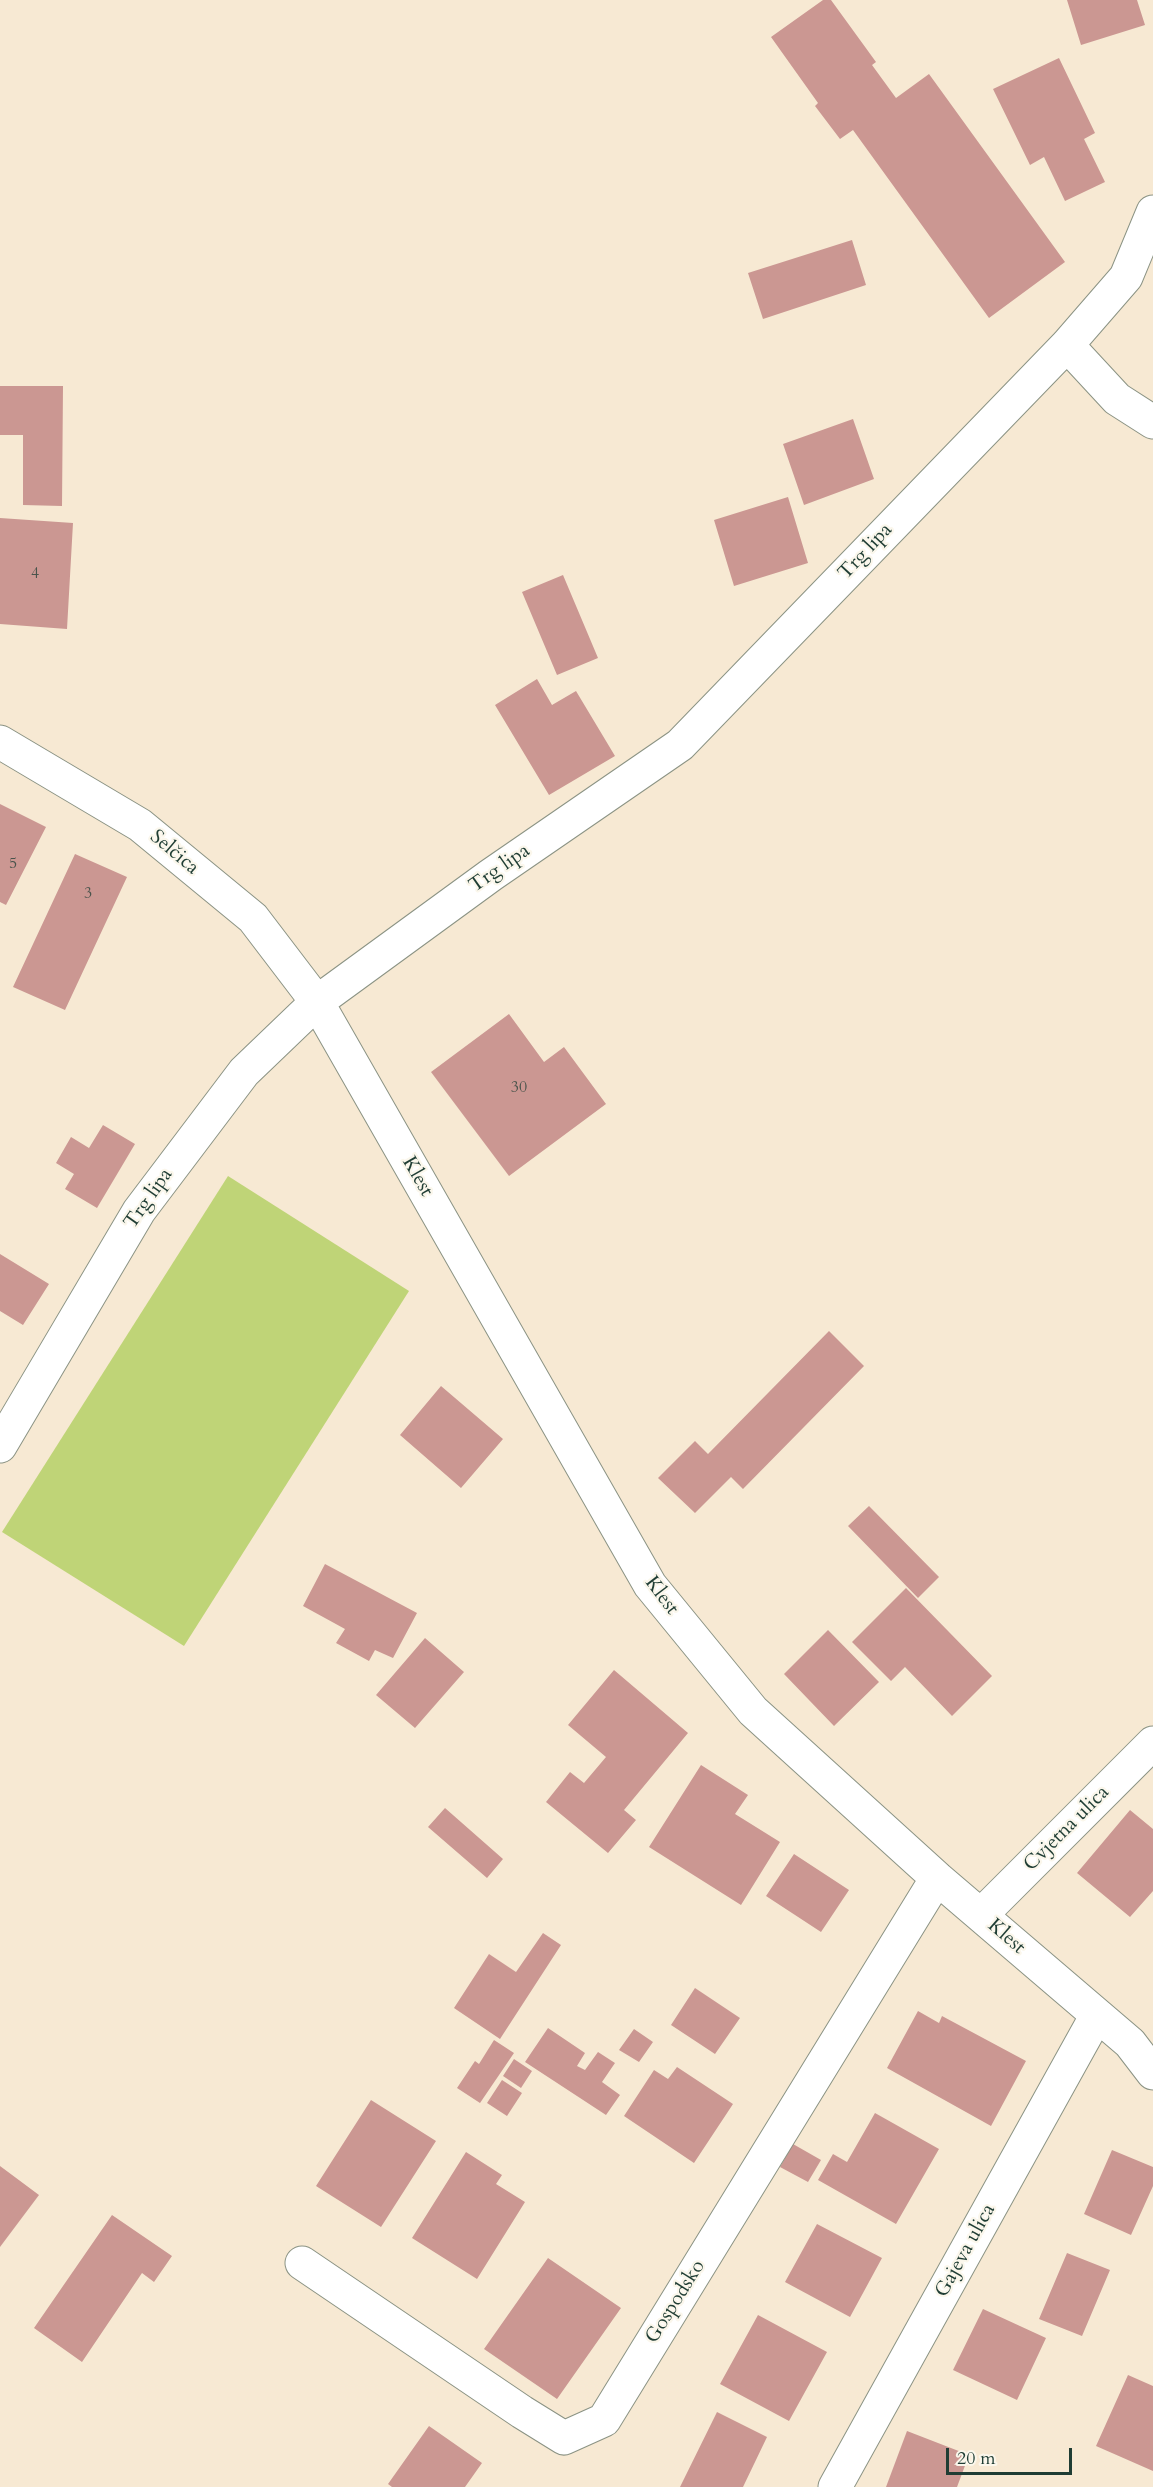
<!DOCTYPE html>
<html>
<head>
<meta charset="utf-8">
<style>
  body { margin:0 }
  #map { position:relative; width:1153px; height:2487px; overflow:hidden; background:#f7e9d3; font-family:Cardo,serif }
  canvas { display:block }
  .scale { position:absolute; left:946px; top:2448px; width:126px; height:27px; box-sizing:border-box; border:3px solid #1f3d34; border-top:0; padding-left:8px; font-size:18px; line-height:21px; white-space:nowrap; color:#1f3d34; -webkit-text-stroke:4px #fbf7ec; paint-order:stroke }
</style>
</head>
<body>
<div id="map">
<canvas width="1153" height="2487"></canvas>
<div class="scale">20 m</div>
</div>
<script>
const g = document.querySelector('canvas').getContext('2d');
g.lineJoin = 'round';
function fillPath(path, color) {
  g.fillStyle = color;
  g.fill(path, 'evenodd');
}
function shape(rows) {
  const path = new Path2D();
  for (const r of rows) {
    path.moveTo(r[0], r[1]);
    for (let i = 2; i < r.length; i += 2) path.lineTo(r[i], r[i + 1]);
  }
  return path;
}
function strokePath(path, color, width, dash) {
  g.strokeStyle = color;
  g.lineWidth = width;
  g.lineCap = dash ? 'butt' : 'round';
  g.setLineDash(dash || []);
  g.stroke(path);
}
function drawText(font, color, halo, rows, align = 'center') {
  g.font = font + ' Cardo,serif';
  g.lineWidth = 4.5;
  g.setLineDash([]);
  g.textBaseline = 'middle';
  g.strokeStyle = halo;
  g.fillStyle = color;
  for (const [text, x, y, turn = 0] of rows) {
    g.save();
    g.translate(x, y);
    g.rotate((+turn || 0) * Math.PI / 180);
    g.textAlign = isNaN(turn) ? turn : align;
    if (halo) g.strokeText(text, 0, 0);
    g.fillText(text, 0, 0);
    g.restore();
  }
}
fillPath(shape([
  [228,1176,409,1291,184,1646,2,1532]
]), '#bfd477');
fillPath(shape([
  [823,0,831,0,876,62,872,65,896,98,929,74,1065,262,989,318,853,130,840,139,815,106,818,103,771,37],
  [1067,0,1137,0,1145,25,1081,45],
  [1059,58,1095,133,1084,139,1105,182,1065,201,1044,157,1030,165,993,89],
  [852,240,866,285,763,319,748,273],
  [0,386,63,386,62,506,23,505,23,435,0,435],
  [853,419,874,479,804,505,783,444],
  [788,497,808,563,734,586,714,520],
  [0,518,73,523,67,629,0,624],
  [563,575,598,658,557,675,522,592],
  [537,679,552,705,576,691,615,756,549,795,495,705],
  [0,804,46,827,6,905,0,902],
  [75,854,127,877,65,1010,13,987],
  [509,1014,544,1062,564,1047,606,1104,509,1176,431,1072],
  [103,1125,135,1144,97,1208,65,1189,74,1174,56,1163,71,1137,89,1148],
  [0,1254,49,1284,23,1325,0,1311],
  [829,1331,864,1366,743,1489,731,1477,695,1513,658,1478,695,1441,708,1454],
  [441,1386,503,1439,461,1488,400,1435],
  [869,1506,939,1577,918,1598,848,1526],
  [325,1564,417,1613,393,1658,375,1650,369,1661,336,1643,345,1629,303,1606],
  [906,1588,992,1676,952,1716,905,1667,891,1681,852,1642],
  [828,1630,879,1682,834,1726,784,1674],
  [425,1638,464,1672,415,1728,376,1695],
  [614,1670,688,1733,624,1810,636,1820,608,1853,546,1802,570,1772,584,1783,606,1757,568,1725],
  [701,1765,748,1795,735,1814,780,1842,741,1905,649,1847],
  [445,1808,503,1859,487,1878,428,1827],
  [1130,1810,1153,1829,1153,1891,1130,1917,1077,1873],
  [794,1854,849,1890,821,1932,766,1896],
  [543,1933,561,1945,500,2039,454,2008,489,1954,516,1972],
  [695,1988,740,2018,715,2054,671,2025],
  [918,2011,939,2023,942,2016,1026,2061,991,2126,887,2068],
  [548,2028,585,2053,577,2066,585,2070,598,2052,615,2063,602,2082,620,2095,606,2115,525,2062],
  [634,2029,653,2042,639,2062,619,2050],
  [494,2040,514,2053,480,2103,457,2088,475,2061,479,2064],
  [514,2059,532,2071,521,2088,503,2076],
  [677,2067,733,2104,694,2163,624,2116,654,2070,668,2079],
  [502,2080,522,2093,507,2116,487,2103],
  [371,2100,436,2141,381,2227,316,2186],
  [875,2113,939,2149,896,2224,818,2180,833,2154,847,2162],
  [793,2144,821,2160,808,2182,780,2167],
  [1112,2150,1153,2167,1153,2186,1131,2235,1084,2214],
  [466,2152,502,2175,496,2184,525,2202,477,2279,412,2238],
  [0,2166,39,2195,0,2247],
  [112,2215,172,2256,154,2282,142,2273,82,2362,34,2328],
  [817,2224,882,2258,850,2317,785,2282],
  [1067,2253,1110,2270,1082,2336,1039,2319],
  [548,2258,621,2308,557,2399,484,2349],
  [983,2309,1046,2338,1017,2400,953,2370],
  [758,2315,827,2352,789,2421,720,2384],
  [1128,2375,1153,2386,1153,2471,1096,2446],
  [717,2412,767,2437,743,2487,680,2487],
  [429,2426,482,2463,465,2487,392,2487,388,2484],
  [907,2431,969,2455,957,2487,886,2487]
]), '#cb9792');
const minor = shape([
  [1067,345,1117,399,1153,422],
  [0,742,140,825,253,918,317,1002,650,1585,753,1711,937,1878,1130,2043,1153,2073],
  [0,1446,139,1211,244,1072,317,1002,491,875,680,745,1067,345,1126,277,1153,212],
  [981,1915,1153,1743],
  [302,2263,522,2412,564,2438,604,2420,937,1878],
  [835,2487,1097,2015]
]);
strokePath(minor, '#8b9384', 35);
strokePath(minor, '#fff', 33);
drawText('16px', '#4a544c', null, [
  ["4",35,574],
  ["5",13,864],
  ["3",88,894],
  ["30",519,1088]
]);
drawText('20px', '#1f3d34', '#fbf7ec', [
  ["Trg lipa",866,552,-47],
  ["Selčica",174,853,40],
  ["Trg lipa",500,869,-35],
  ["Klest",417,1177,60],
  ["Trg lipa",149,1199,-55],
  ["Klest",661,1596,53],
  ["Cvjetna ulica",1067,1829,-45],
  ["Klest",1006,1937,41],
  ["Gajeva ulica",966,2251,-61],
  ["Gospodsko",676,2302,-58]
]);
</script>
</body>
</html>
